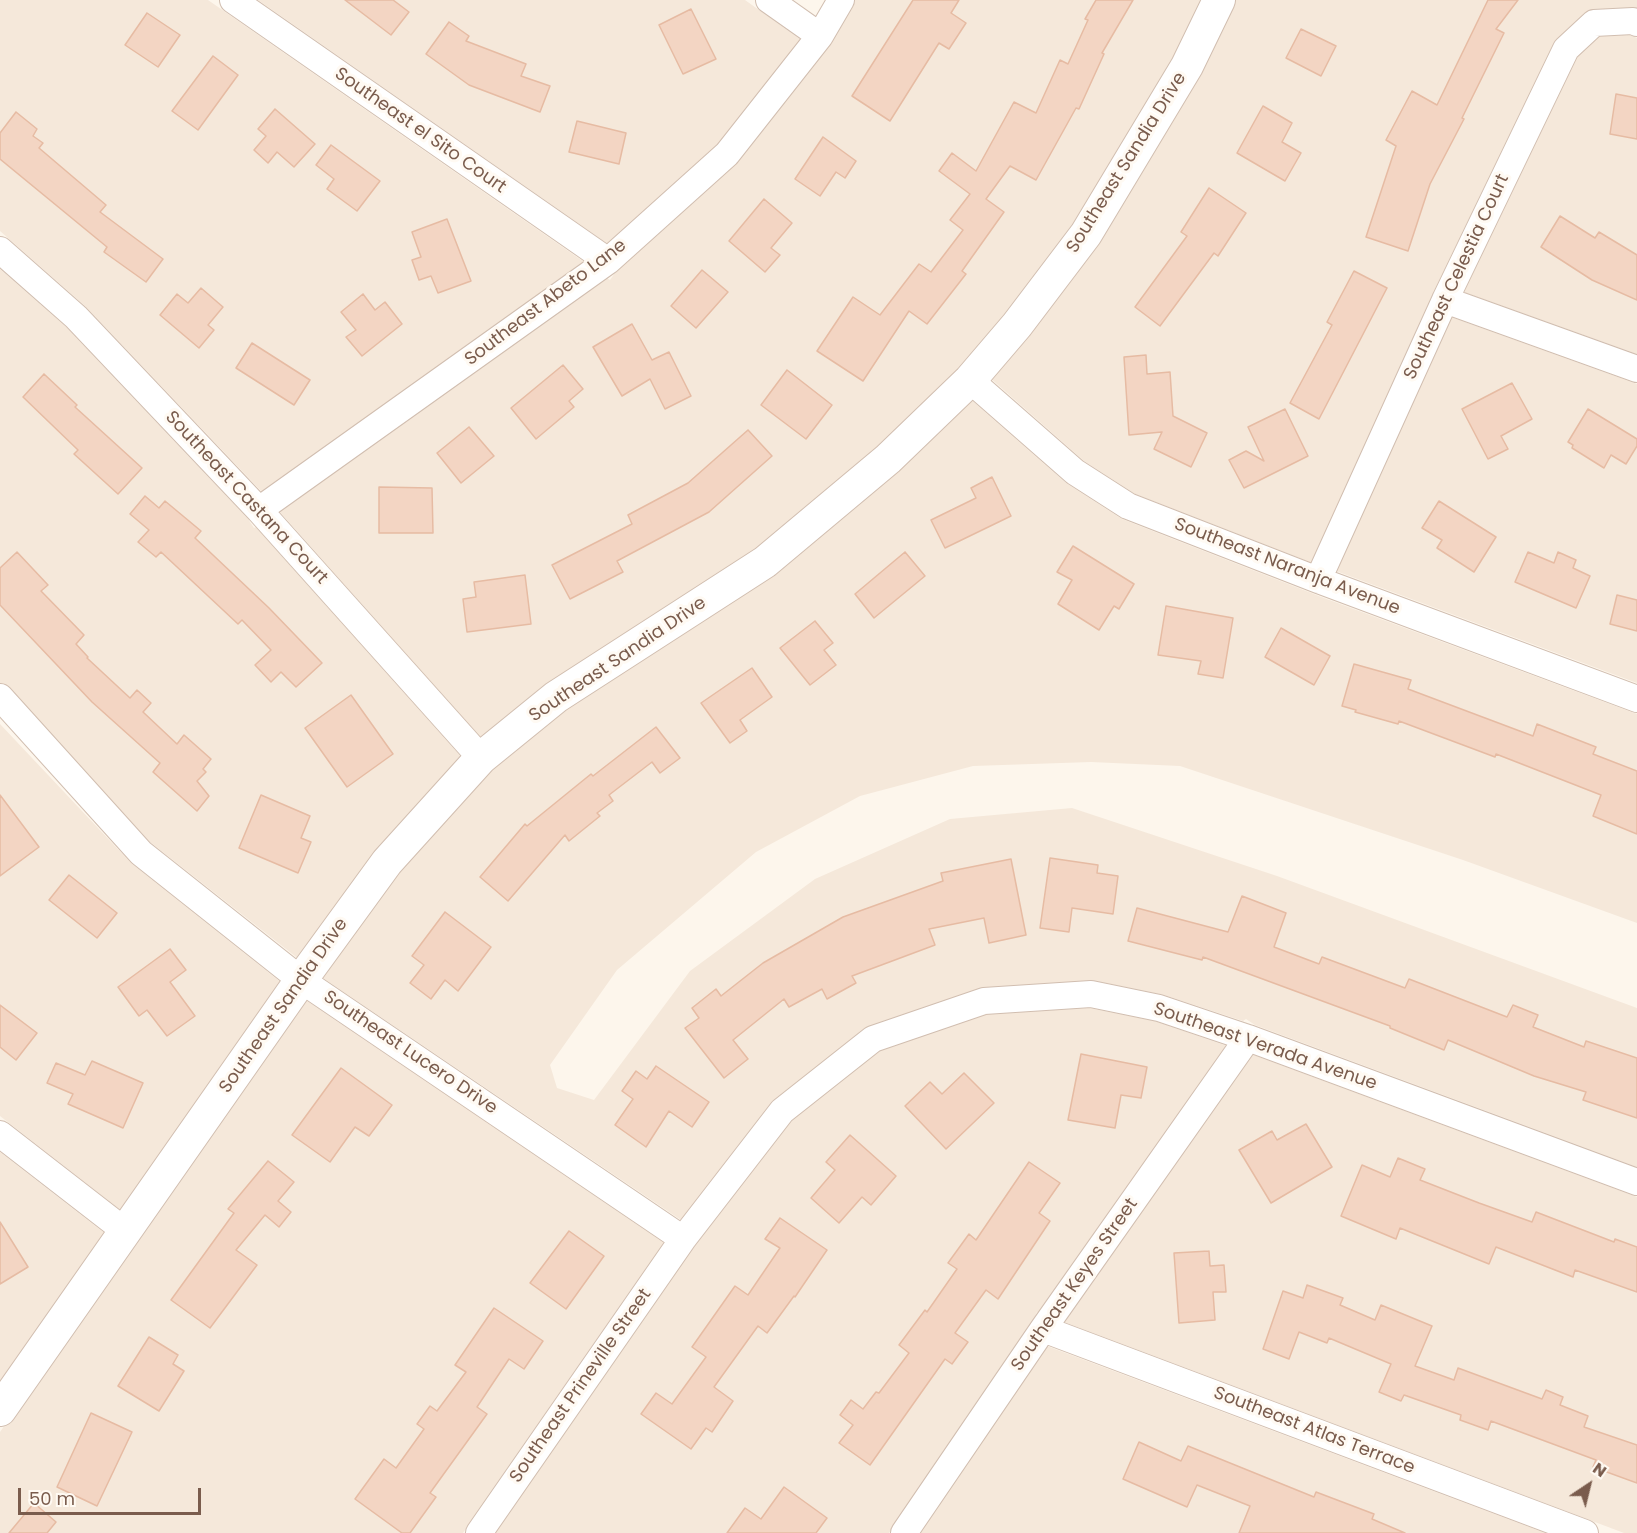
<!DOCTYPE html>
<html>
<head>
<meta charset="utf-8">
<style>
  body { margin:0 }
  #map { position:relative; width:1637px; height:1533px; overflow:hidden; background:#fdf6ec; font-family:Poppins,sans-serif }
  canvas { display:block }
  .north { position:absolute; left:1559px; top:1455px; width:60px; height:60px; -webkit-text-stroke:4px #fffaf3; paint-order:stroke; rotate:35deg; font-size:16px; font-weight:700; line-height:24px; text-align:center; color:#7a5c4d }
  .north::after { content:''; display:block; margin:auto; width:21px; height:27px; background:#7a5c4d; clip-path:polygon(50% 0,100% 100%,50% 72%,0 100%) }
  .scale { position:absolute; left:18px; top:1488px; width:183px; height:27px; box-sizing:border-box; border:3px solid #7a5c4d; border-top:0; padding-left:8px; font-size:18px; line-height:21px; white-space:nowrap; color:#7a5c4d; -webkit-text-stroke:4px #fffaf3; paint-order:stroke }
</style>
</head>
<body>
<div id="map">
<canvas width="1637" height="1533"></canvas>
<div class="north">N</div>
<div class="scale">50 m</div>
</div>
<script>
const g = document.querySelector('canvas').getContext('2d');
g.lineJoin = 'round';
function fillPath(path, color) {
  g.fillStyle = color;
  g.fill(path, 'evenodd');
}
function shape(rows) {
  const path = new Path2D();
  for (const r of rows) {
    path.moveTo(r[0], r[1]);
    for (let i = 2; i < r.length; i += 2) path.lineTo(r[i], r[i + 1]);
  }
  return path;
}
function strokePath(path, color, width, dash) {
  g.strokeStyle = color;
  g.lineWidth = width;
  g.lineCap = dash ? 'butt' : 'round';
  g.setLineDash(dash || []);
  g.stroke(path);
}
function drawText(font, color, halo, rows, align = 'center') {
  g.font = font + ' Poppins,sans-serif';
  g.lineWidth = 6;
  g.setLineDash([]);
  g.textBaseline = 'middle';
  g.strokeStyle = halo;
  g.fillStyle = color;
  for (const [text, x, y, turn = 0] of rows) {
    g.save();
    g.translate(x, y);
    g.rotate((+turn || 0) * Math.PI / 180);
    g.textAlign = isNaN(turn) ? turn : align;
    if (halo) g.strokeText(text, 0, 0);
    g.fillText(text, 0, 0);
    g.restore();
  }
}
fillPath(shape([
  [0,0,208,0,584,262,262,492,85,306,0,231],
  [258,0,745,0,801,40,718,145,608,244],
  [855,0,1205,0,1176,60,1076,227,961,371,880,449,758,551,483,740,279,511,607,278,610,280,617,270,736,162,822,55,838,32],
  [1233,0,1637,0,1637,9,1595,9,1586,13,1554,44,1438,283,1312,563,1135,494,1084,461,989,377],
  [1630,35,1637,38,1637,354,1463,292,1576,57,1598,36],
  [0,269,66,327,248,519,254,528,256,527,463,759,300,960,150,842,0,683],
  [1451,317,1637,384,1637,683,1336,571],
  [969,398,1066,483,1122,519,1324,598,1637,714,1637,923,1463,860,1180,766,1091,762,973,766,860,796,756,852,617,970,550,1065,557,1088,594,1100,690,971,815,879,950,819,1072,808,1277,876,1637,1008,1637,1167,1255,1025,1246,1019,1243,1021,1164,995,1095,981,981,988,865,1029,772,1103,681,1220,320,976,397,870,489,768],
  [0,724,131,863,283,984,123,1212,0,1116],
  [304,999,664,1243,463,1533,0,1533,0,1432],
  [1089,1008,1155,1021,1227,1046,1039,1313,1037,1312,1032,1324,889,1533,494,1533,693,1246,790,1120,878,1051,985,1014],
  [1251,1054,1637,1197,1637,1533,1624,1533,1064,1322],
  [0,1152,107,1235,0,1387],
  [1047,1346,1545,1533,919,1533]
]), '#f5e8da');
const building = shape([
  [345,0,393,0,409,12,391,35,345,0],
  [913,0,959,0,951,13,966,23,949,49,939,43,890,121,852,96,913,0],
  [1096,0,1133,0,1102,53,1104,54,1079,109,1076,108,1036,180,1010,166,986,199,1004,212,962,271,966,274,927,324,909,311,863,381,817,351,853,297,880,315,919,264,931,272,963,230,950,220,970,194,939,171,952,153,976,171,1014,102,1036,113,1060,60,1068,64,1088,20,1085,19,1096,0],
  [1488,0,1518,0,1496,29,1504,33,1462,118,1464,119,1430,184,1408,251,1366,237,1396,146,1386,140,1412,91,1437,105,1488,0],
  [691,9,716,59,683,74,659,25,691,9],
  [147,13,180,35,158,67,125,45,147,13],
  [449,22,469,36,466,41,526,64,521,76,550,86,540,112,469,85,426,54,449,22],
  [1301,29,1336,46,1321,76,1286,58,1301,29],
  [213,56,238,75,198,130,172,111,213,56],
  [1616,94,1637,98,1637,139,1610,134,1616,94],
  [1263,106,1292,123,1282,142,1301,153,1285,181,1237,153,1263,106],
  [275,109,315,144,294,167,277,152,268,163,254,150,266,136,258,129,275,109],
  [16,112,37,129,33,136,43,143,39,148,106,205,100,212,163,259,146,282,104,252,107,247,0,159,0,133,16,112],
  [577,121,626,133,619,164,569,152,577,121],
  [823,137,856,161,845,178,836,172,820,196,795,179,823,137],
  [331,145,380,181,357,211,327,189,334,179,316,165,331,145],
  [1209,188,1246,213,1218,256,1214,253,1160,326,1135,307,1187,236,1181,232,1209,188],
  [764,199,792,223,771,248,780,255,765,272,729,241,764,199],
  [1560,216,1595,238,1599,232,1637,255,1637,300,1592,280,1541,247,1560,216],
  [447,219,471,281,438,293,431,276,419,280,412,260,421,257,412,232,447,219],
  [702,270,728,292,696,328,671,306,702,270],
  [1354,271,1387,288,1319,419,1290,403,1332,325,1327,322,1354,271],
  [201,288,223,307,208,325,214,330,199,348,160,315,177,294,188,303,201,288],
  [363,294,375,310,385,302,402,324,362,356,346,337,356,330,341,312,363,294],
  [632,324,652,360,669,352,691,396,665,409,650,379,622,396,593,347,632,324],
  [252,343,310,380,294,405,236,368,252,343],
  [1146,355,1147,374,1170,372,1173,416,1207,433,1191,467,1154,449,1162,432,1129,435,1124,357,1146,355],
  [563,365,583,389,569,401,574,407,536,439,511,408,563,365],
  [787,370,832,405,806,439,761,405,787,370],
  [44,374,77,405,75,407,142,468,118,494,74,454,78,450,23,397,44,374],
  [1512,383,1532,419,1501,436,1508,449,1488,459,1462,409,1512,383],
  [1285,409,1308,456,1244,488,1229,460,1246,451,1264,461,1248,427,1285,409],
  [1588,409,1637,439,1637,446,1626,464,1611,455,1604,468,1572,448,1573,445,1568,442,1588,409],
  [469,427,494,456,461,483,437,453,469,427],
  [748,430,772,456,709,512,617,561,623,572,570,599,552,565,632,524,628,515,688,483,748,430],
  [992,477,1011,516,945,548,931,520,976,498,971,488,992,477],
  [379,487,432,488,433,533,379,533,379,487],
  [145,496,159,508,165,501,201,531,195,538,269,608,322,663,296,687,281,672,271,682,255,665,271,650,242,620,238,624,161,552,156,557,138,542,149,530,130,514,145,496],
  [1439,501,1496,537,1474,572,1437,548,1442,540,1422,528,1439,501],
  [1073,546,1134,584,1119,609,1114,606,1099,630,1058,604,1072,580,1057,572,1073,546],
  [17,552,48,585,41,591,84,635,76,644,88,657,87,658,130,698,137,690,151,703,143,712,177,744,184,735,211,759,203,769,206,772,197,781,209,796,197,811,153,772,160,763,92,702,0,605,0,568,17,552],
  [905,552,925,576,874,618,855,594,905,552],
  [1528,552,1554,563,1558,552,1576,560,1573,568,1590,576,1576,608,1515,582,1528,552],
  [525,575,531,624,467,632,463,599,476,597,474,582,525,575],
  [1617,595,1637,600,1637,631,1610,624,1617,595],
  [1166,606,1233,618,1223,678,1198,674,1201,661,1158,655,1166,606],
  [815,621,833,643,824,650,836,665,810,685,780,648,815,621],
  [1281,628,1330,656,1314,685,1265,657,1281,628],
  [1354,664,1411,680,1408,689,1533,736,1537,724,1596,747,1593,754,1637,771,1637,834,1593,816,1601,795,1496,754,1495,757,1399,721,1398,724,1355,712,1356,710,1342,706,1354,664],
  [752,668,772,697,740,720,747,731,730,743,701,703,752,668],
  [351,695,393,754,347,787,305,728,351,695],
  [656,727,680,758,660,773,652,762,609,795,613,801,597,813,600,816,569,841,565,835,508,901,480,877,525,824,527,826,591,774,593,776,656,727],
  [0,795,39,847,0,876,0,795],
  [261,795,310,816,301,838,311,842,298,873,239,848,261,795],
  [1050,858,1098,865,1097,873,1118,876,1113,914,1072,908,1069,932,1040,928,1050,858],
  [1011,859,1026,935,989,943,984,918,929,929,935,945,852,976,856,983,827,999,822,989,789,1007,784,999,733,1040,748,1059,724,1078,685,1028,699,1018,692,1008,716,989,721,996,763,963,843,917,943,881,941,873,1011,859],
  [69,875,117,913,97,938,49,900,69,875],
  [1242,896,1286,913,1274,947,1319,964,1322,957,1405,988,1409,979,1507,1017,1513,1005,1538,1015,1533,1027,1584,1047,1586,1041,1637,1058,1637,1118,1583,1100,1586,1092,1534,1076,1448,1040,1444,1050,1390,1028,1390,1026,1203,957,1202,960,1128,941,1137,908,1228,932,1242,896],
  [445,912,491,947,458,991,445,980,431,999,410,983,424,965,412,956,445,912],
  [170,949,186,970,170,982,195,1016,167,1036,147,1010,139,1016,118,987,170,949],
  [0,1005,37,1033,16,1060,0,1047,0,1005],
  [1081,1054,1147,1067,1141,1098,1121,1095,1115,1128,1068,1120,1081,1054],
  [92,1061,143,1083,123,1128,68,1104,73,1094,47,1083,56,1063,85,1075,92,1061],
  [656,1066,709,1102,692,1127,669,1111,646,1147,615,1125,633,1099,622,1091,636,1071,647,1079,656,1066],
  [341,1068,392,1105,369,1136,355,1127,330,1162,292,1135,341,1068],
  [964,1073,994,1103,946,1149,905,1106,930,1082,942,1094,964,1073],
  [1306,1124,1332,1167,1271,1203,1239,1150,1272,1131,1277,1140,1306,1124],
  [850,1135,896,1176,871,1205,862,1197,839,1223,811,1198,835,1170,826,1162,850,1135],
  [1398,1158,1425,1169,1420,1180,1479,1203,1532,1222,1536,1212,1614,1242,1615,1239,1637,1247,1637,1292,1575,1270,1573,1277,1496,1247,1489,1264,1400,1228,1396,1239,1341,1216,1362,1165,1390,1177,1398,1158],
  [268,1161,294,1182,278,1201,291,1212,279,1227,265,1215,236,1250,257,1265,210,1328,171,1300,234,1213,228,1209,268,1161],
  [1029,1162,1060,1183,1039,1213,1050,1221,998,1299,986,1290,955,1333,968,1342,952,1364,945,1359,870,1465,839,1443,853,1425,840,1415,851,1400,863,1409,876,1392,879,1393,909,1353,899,1345,925,1310,927,1312,957,1269,948,1263,969,1234,976,1240,1029,1162],
  [780,1218,827,1250,795,1297,794,1296,767,1333,758,1326,714,1387,733,1401,712,1432,706,1428,691,1449,641,1414,656,1393,672,1404,706,1357,692,1347,735,1286,748,1295,780,1248,765,1239,780,1218],
  [0,1222,28,1267,0,1284,0,1222],
  [569,1231,604,1256,566,1309,530,1283,569,1231],
  [1209,1251,1210,1266,1224,1265,1226,1292,1213,1292,1215,1320,1179,1323,1174,1253,1209,1251],
  [1307,1285,1343,1298,1340,1305,1375,1320,1381,1305,1432,1326,1415,1366,1454,1380,1458,1368,1542,1399,1546,1390,1563,1397,1560,1405,1588,1416,1584,1427,1637,1445,1637,1483,1593,1467,1596,1460,1491,1421,1488,1430,1460,1420,1461,1415,1404,1395,1401,1401,1379,1392,1391,1364,1329,1338,1327,1343,1299,1332,1289,1359,1263,1349,1283,1291,1303,1298,1307,1285],
  [494,1308,543,1341,524,1369,509,1359,477,1407,487,1414,430,1493,436,1497,410,1533,402,1533,355,1499,384,1459,396,1468,424,1429,417,1424,430,1406,437,1411,466,1372,455,1365,494,1308],
  [149,1337,178,1355,173,1364,184,1371,159,1411,118,1386,149,1337],
  [91,1413,132,1432,97,1506,57,1487,91,1413],
  [1139,1442,1181,1461,1188,1446,1314,1497,1316,1492,1374,1514,1372,1519,1405,1533,1239,1533,1250,1506,1197,1485,1187,1507,1123,1479,1139,1442],
  [784,1487,827,1518,816,1533,727,1533,745,1508,761,1519,784,1487],
  [34,1503,56,1522,47,1533,9,1533,34,1503]
]);
fillPath(building, '#f3d5c3');
strokePath(building, '#e6bba3', 1.5);
const minor = shape([
  [233,0,608,261],
  [769,0,820,36],
  [0,250,76,317,259,510,481,758],
  [1445,300,1637,369],
  [970,380,1075,472,1128,506,1318,580,1637,699],
  [259,510,608,261,727,154,820,36,841,0],
  [1318,580,1445,300,1566,49,1594,23,1633,21,1637,23],
  [0,697,141,853,301,980,683,1239],
  [0,1134,125,1231],
  [1043,1329,1585,1533],
  [479,1533,683,1239,782,1111,873,1039,984,1001,1091,994,1159,1008,1248,1038,1637,1182],
  [904,1533,1043,1329,1248,1038]
]);
const tertiary = shape([
  [0,1410,301,980,387,862,481,758,556,697,765,562,888,459,970,380,1017,325,1086,234,1187,66,1219,0]
]);
strokePath(minor, '#d1beb0', 28);
strokePath(tertiary, '#d1beb0', 34);
strokePath(minor, '#fff', 26);
strokePath(tertiary, '#fff', 32);
drawText('18px', '#7a5c4d', '#fffaf3', [
  ["Southeast el Sito Court",420,131,35],
  ["Southeast Sandia Drive",1127,163,-58],
  ["Southeast Celestia Court",1457,277,-65],
  ["Southeast Abeto Lane",546,303,-37],
  ["Southeast Castana Court",246,498,47],
  ["Southeast Naranja Avenue",1287,567,21],
  ["Southeast Sandia Drive",618,660,-34],
  ["Southeast Sandia Drive",284,1006,-55],
  ["Southeast Verada Avenue",1265,1047,19],
  ["Southeast Lucero Drive",410,1053,34],
  ["Southeast Keyes Street",1075,1285,-55],
  ["Southeast Prineville Street",581,1386,-55],
  ["Southeast Atlas Terrace",1314,1431,21]
]);
</script>
</body>
</html>
